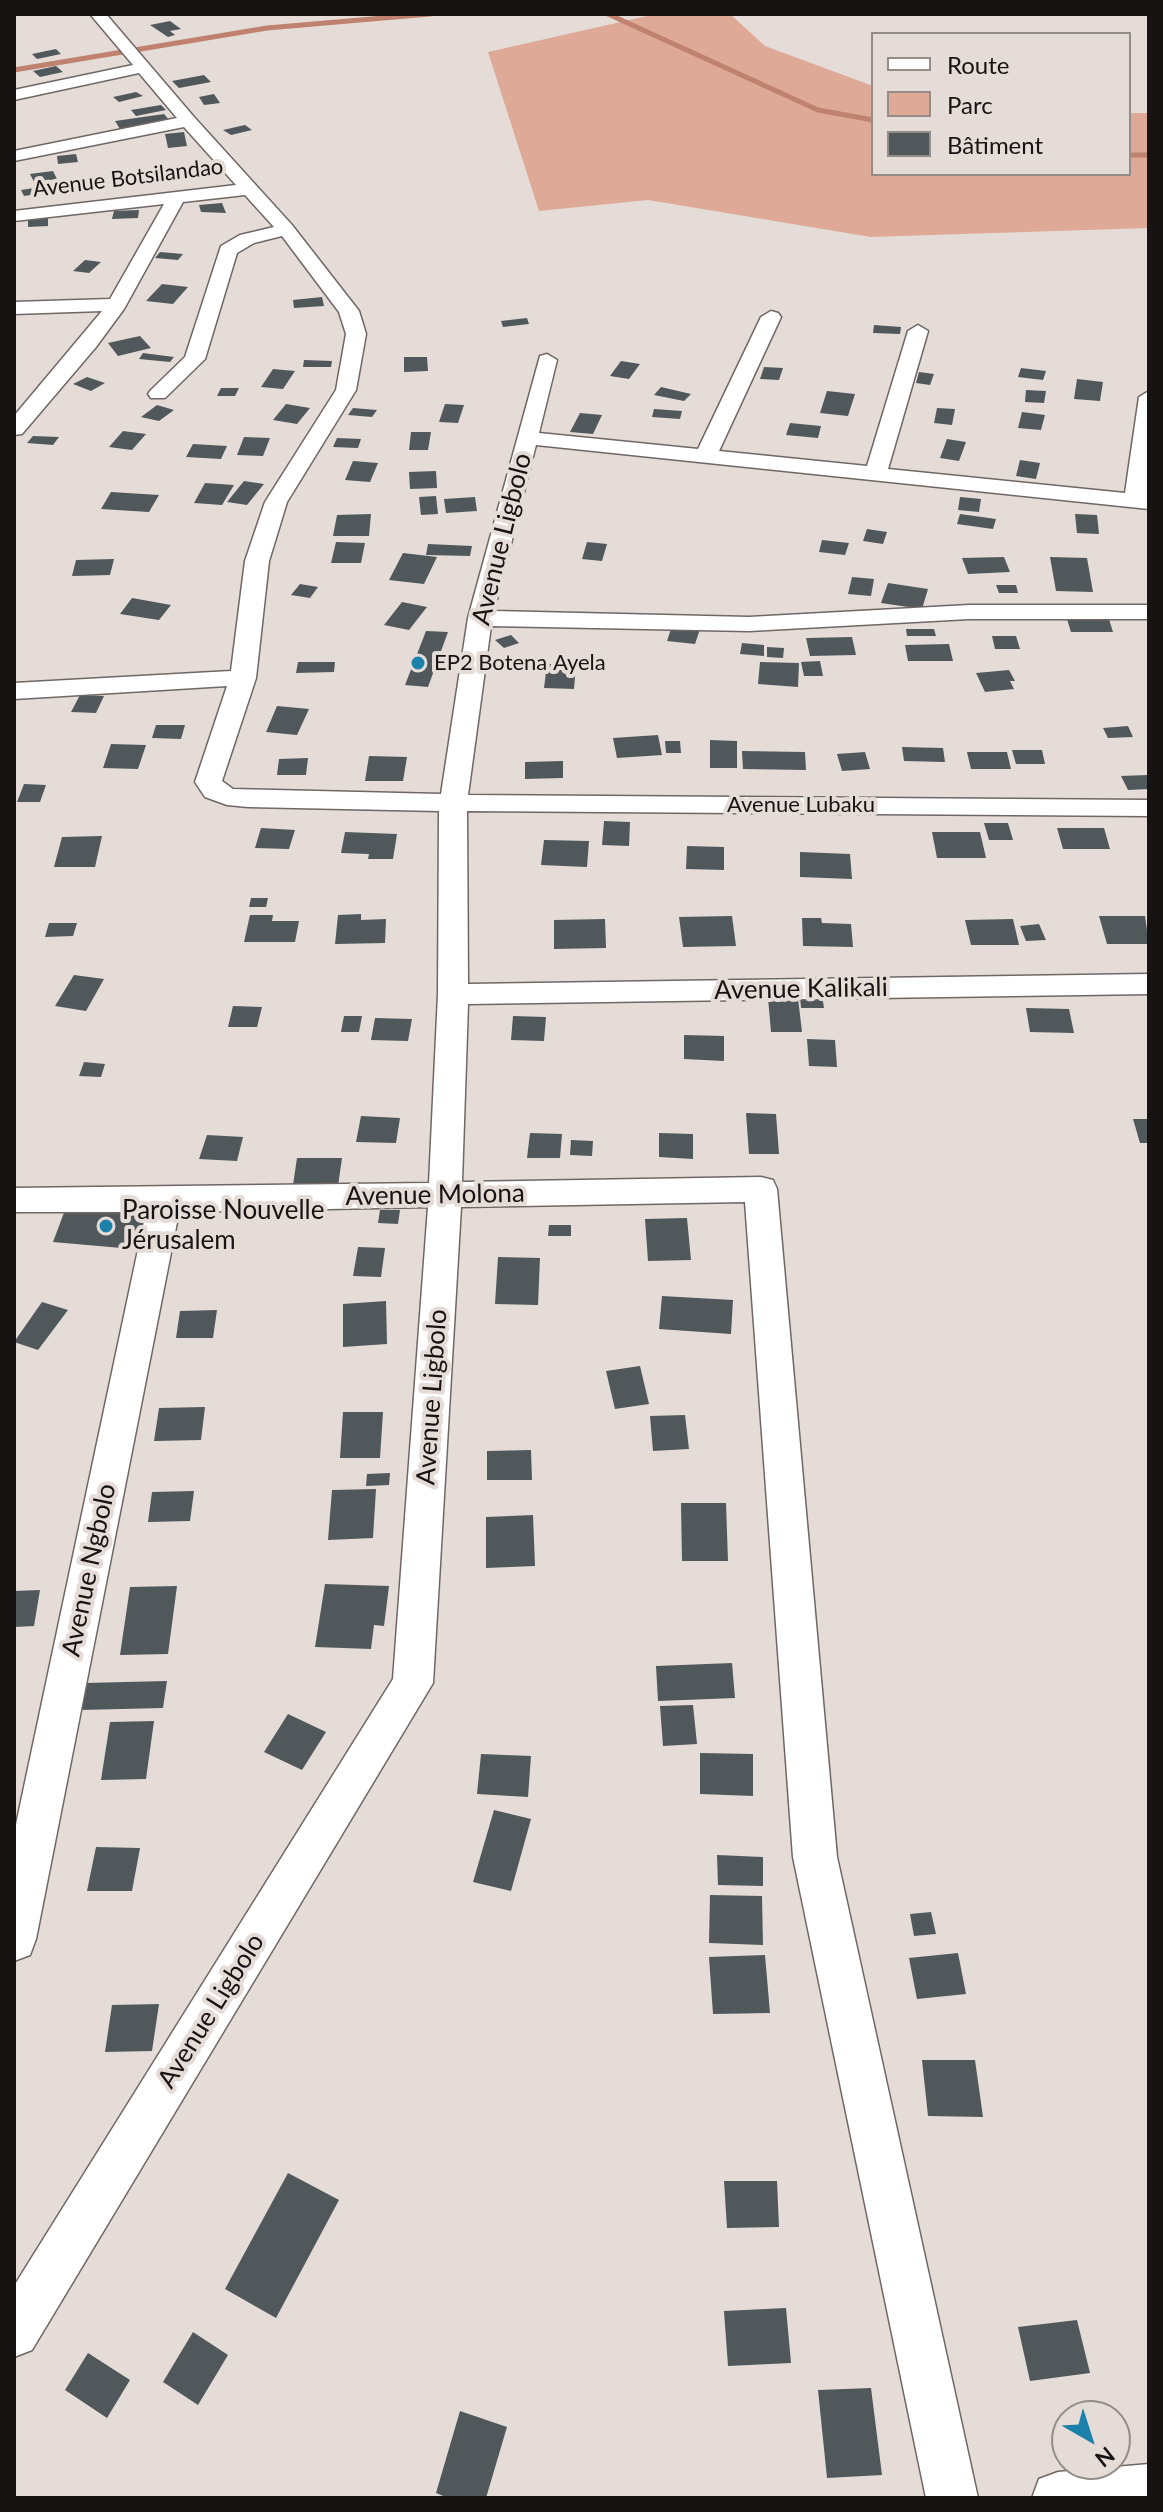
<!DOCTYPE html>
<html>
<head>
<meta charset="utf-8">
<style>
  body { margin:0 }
  #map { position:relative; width:1163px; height:2512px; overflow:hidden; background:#e5dcd8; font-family:Lato,sans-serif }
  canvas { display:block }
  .frame { position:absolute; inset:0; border:16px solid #171312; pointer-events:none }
  .legend { position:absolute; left:871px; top:32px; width:260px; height:144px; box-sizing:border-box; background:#e5dcd8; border:2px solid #938c89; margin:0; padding:10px 14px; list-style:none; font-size:24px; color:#171312 }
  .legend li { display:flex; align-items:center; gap:16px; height:40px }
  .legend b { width:40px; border:2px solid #938c89 }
  .north { position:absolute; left:1051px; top:2400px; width:80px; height:80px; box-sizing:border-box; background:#e5dcd8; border:2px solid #938c89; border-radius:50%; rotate:141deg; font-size:22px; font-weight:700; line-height:32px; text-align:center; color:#171312 }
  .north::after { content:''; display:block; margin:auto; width:28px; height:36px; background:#1b81ab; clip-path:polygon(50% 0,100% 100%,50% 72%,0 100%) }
</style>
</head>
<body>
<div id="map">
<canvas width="1163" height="2512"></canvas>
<div class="frame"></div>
<ul class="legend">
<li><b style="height:10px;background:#fff"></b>Route</li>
<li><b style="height:22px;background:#dea997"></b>Parc</li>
<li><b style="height:22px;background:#50585c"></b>Bâtiment</li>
</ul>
<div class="north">N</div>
</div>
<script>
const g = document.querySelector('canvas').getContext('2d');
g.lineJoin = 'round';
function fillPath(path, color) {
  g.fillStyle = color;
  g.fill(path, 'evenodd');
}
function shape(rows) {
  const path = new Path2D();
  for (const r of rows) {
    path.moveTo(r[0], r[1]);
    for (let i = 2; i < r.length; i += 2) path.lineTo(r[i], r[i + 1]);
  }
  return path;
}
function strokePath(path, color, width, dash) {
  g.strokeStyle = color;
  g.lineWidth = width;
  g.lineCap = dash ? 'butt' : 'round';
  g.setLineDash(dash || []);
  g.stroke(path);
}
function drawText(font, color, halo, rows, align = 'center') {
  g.font = font + ' Lato,sans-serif';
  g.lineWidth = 8;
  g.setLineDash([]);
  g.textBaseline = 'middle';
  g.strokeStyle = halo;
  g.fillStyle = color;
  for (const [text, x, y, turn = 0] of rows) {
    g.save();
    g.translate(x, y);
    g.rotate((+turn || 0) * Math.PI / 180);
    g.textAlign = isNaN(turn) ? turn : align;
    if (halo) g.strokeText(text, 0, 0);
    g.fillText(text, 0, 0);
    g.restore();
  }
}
fillPath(shape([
  [656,14,730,14,765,46,873,86,873,174,1129,174,1129,113,1149,113,1149,228,871,237,648,200,539,211,488,52]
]), '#dea997');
strokePath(shape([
  [608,14,818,110,873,120],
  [14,70,267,28,430,14],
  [1129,155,1149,155]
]), '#be826e', 5);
fillPath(shape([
  [170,21,181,29,170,31,175,35,168,37,150,25],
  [56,49,61,54,37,59,32,54],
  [56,66,63,72,40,77,33,71],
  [204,75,211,82,179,88,172,81],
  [136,92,143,96,119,102,113,97],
  [214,94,220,103,204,105,199,97],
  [161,105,166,110,136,116,131,110],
  [164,114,170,121,120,129,115,121],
  [245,125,252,130,231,135,223,130],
  [184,132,187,146,168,148,165,134],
  [76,154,78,162,58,164,57,156],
  [166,166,171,176,139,180,134,171],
  [53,171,57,179,34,182,30,174],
  [48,186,51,192,24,196,21,190],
  [222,203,226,213,201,212,199,205],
  [139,210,138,218,112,219,114,211],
  [48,215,48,226,28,227,28,216],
  [160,252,183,254,178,260,155,258],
  [85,260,101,262,89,273,73,271],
  [162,284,188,287,173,304,146,301],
  [322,297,324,306,294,308,293,300],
  [527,318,529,324,503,327,501,321],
  [874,325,901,327,900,334,873,333],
  [140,336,151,348,118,356,108,343],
  [143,353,174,357,170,362,139,359],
  [404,357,427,357,428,371,404,372],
  [304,360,332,361,331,367,303,367],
  [621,361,640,364,629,379,610,376],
  [764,367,783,368,779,380,760,379],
  [1021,368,1046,371,1043,380,1018,377],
  [273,369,295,371,283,389,261,387],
  [919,372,934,374,930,385,916,383],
  [87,377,105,383,91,391,73,384],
  [1077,379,1103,382,1100,401,1074,399],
  [661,387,691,394,684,401,654,395],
  [221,388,239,388,235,396,217,396],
  [1026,390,1046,391,1044,403,1025,402],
  [827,391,855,394,848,416,820,413],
  [286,404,310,408,297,424,273,420],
  [445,404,464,405,458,423,439,422],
  [157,405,174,410,159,421,141,417],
  [353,408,377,410,372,417,348,415],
  [937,408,955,409,952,425,934,423],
  [654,409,682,411,680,419,652,417],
  [1022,412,1045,415,1041,430,1018,428],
  [580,413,602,415,593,434,570,432],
  [790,423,821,426,818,438,786,435],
  [123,431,146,434,132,450,109,447],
  [411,432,431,432,428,450,409,450],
  [33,436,59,437,53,445,27,443],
  [244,437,270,438,263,456,237,455],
  [337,438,361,439,358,448,333,447],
  [947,439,966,442,959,461,940,458],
  [193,444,227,446,221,459,186,457],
  [1020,460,1040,463,1036,479,1016,476],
  [353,461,378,463,370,482,345,480],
  [436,471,437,488,410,489,409,472],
  [244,481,264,484,247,505,227,502],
  [205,483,234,485,222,505,194,503],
  [111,492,159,495,149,512,101,509],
  [436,496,438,514,421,515,419,497],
  [475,497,477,511,446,513,444,499],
  [960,497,981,499,979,512,958,510],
  [371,514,369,536,333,536,337,515],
  [960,514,996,519,993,529,957,524],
  [1075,514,1097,515,1099,534,1077,533],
  [867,529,887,532,883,544,863,541],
  [822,540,849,543,845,555,819,552],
  [336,542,365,543,361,563,331,563],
  [587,542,607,544,602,561,582,559],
  [428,544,472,546,470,556,426,555],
  [403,553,437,557,424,584,389,580],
  [1004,557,1010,572,968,574,962,558],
  [1050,557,1087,558,1093,592,1056,591],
  [114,559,110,575,72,576,76,560],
  [852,577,874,579,871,596,848,594],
  [888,583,928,589,922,609,881,603],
  [300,584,318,587,310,598,291,595],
  [996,585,1016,585,1018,593,999,593],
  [132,598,171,605,159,620,120,614],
  [402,602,427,607,409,630,384,625],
  [1066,616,1108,616,1113,632,1071,632],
  [672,626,700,629,695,644,667,641],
  [906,629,934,629,936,636,907,636],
  [426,631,448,632,428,687,405,685],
  [511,635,519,643,504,648,495,640],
  [992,636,1016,636,1020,649,995,649],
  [852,637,856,655,810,656,806,638],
  [742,643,764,645,764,656,740,654],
  [949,644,953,661,908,661,905,645],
  [767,647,784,648,783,658,767,657],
  [820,661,823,676,804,676,801,662],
  [298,662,335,662,334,672,296,673],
  [760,662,799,663,798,687,758,684],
  [547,664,576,665,574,689,544,688],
  [1009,670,1015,681,1010,681,1014,689,985,692,976,673],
  [80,695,104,696,96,713,71,712],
  [277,706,309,709,297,735,266,732],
  [156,725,185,725,181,739,152,738],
  [1128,726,1133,737,1108,738,1103,728],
  [658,735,662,755,617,758,613,738],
  [710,740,737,741,737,768,710,768],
  [665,741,680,741,681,753,666,753],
  [111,744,146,745,138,769,103,768],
  [902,747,943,748,945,762,904,761],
  [1012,750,1042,750,1045,764,1016,764],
  [742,751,805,752,806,770,743,769],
  [865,752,870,769,842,771,837,754],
  [967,752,1007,752,1011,769,971,769],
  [369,756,407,757,403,781,365,781],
  [308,758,306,775,277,775,279,759],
  [563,761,563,778,525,779,525,762],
  [1147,775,1149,789,1128,790,1121,776],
  [24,784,46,785,40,802,17,802],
  [604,821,630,822,629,846,602,845],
  [984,823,1008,823,1013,840,989,840],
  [261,828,295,830,289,849,255,848],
  [1057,828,1104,828,1110,849,1063,849],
  [345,832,397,834,393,859,368,859,369,854,341,853],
  [932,832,980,832,986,858,937,858],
  [102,836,95,867,54,867,62,837],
  [544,840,589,841,587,867,541,865],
  [687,846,724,847,724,870,686,869],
  [800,852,850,854,852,879,800,877],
  [251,898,268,898,266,907,249,907],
  [361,914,361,920,386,919,385,943,335,944,338,915],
  [250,915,273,915,272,921,299,921,295,942,244,942],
  [732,916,736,946,683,947,679,917],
  [1099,916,1145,916,1149,944,1107,944],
  [802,918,821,918,822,923,851,924,853,947,803,946],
  [605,919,606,948,554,949,554,920],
  [1013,919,1019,945,971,945,965,920],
  [49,923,77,923,73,936,45,937],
  [1039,924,1046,940,1026,941,1020,926],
  [74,975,104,979,86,1011,55,1006],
  [822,995,824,1008,801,1008,800,996],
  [768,998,798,998,802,1032,771,1032],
  [233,1006,262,1007,257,1027,228,1027],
  [1026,1008,1069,1009,1074,1033,1030,1032],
  [344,1016,362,1016,359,1032,341,1032],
  [513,1016,546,1017,544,1041,511,1040],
  [375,1018,412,1019,408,1041,371,1040],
  [684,1035,724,1036,724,1061,684,1059],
  [807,1039,835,1040,837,1067,809,1066],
  [84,1062,105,1064,101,1077,79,1076],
  [746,1113,776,1114,779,1154,749,1154],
  [361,1116,400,1118,396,1143,356,1142],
  [1133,1119,1149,1119,1149,1143,1140,1143],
  [530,1133,562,1134,560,1158,527,1158],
  [659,1133,693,1134,693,1159,659,1157],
  [207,1135,243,1137,237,1161,199,1159],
  [571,1140,593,1141,592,1156,570,1155],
  [297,1158,342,1158,338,1186,293,1185],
  [68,1202,158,1210,144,1250,53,1242],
  [380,1210,400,1210,398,1224,378,1223],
  [687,1218,691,1260,648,1261,645,1219],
  [549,1225,571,1225,571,1236,548,1236],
  [358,1247,385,1248,381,1277,353,1276],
  [498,1257,540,1258,538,1305,495,1304],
  [662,1296,733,1300,731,1334,659,1329],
  [386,1301,387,1344,343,1347,343,1304],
  [42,1302,68,1310,38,1350,14,1342],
  [217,1310,213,1338,176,1338,180,1311],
  [640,1366,649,1404,615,1409,606,1371],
  [205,1407,201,1440,154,1441,159,1408],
  [343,1412,383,1412,380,1458,340,1458],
  [685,1415,689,1449,653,1451,650,1416],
  [531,1450,532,1480,487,1480,487,1451],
  [390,1473,389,1485,366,1486,367,1474],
  [376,1489,373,1538,328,1540,332,1490],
  [194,1491,190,1521,148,1522,152,1492],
  [681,1503,726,1503,728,1561,682,1561],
  [533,1515,535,1566,486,1568,486,1517],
  [325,1584,389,1586,384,1626,374,1625,371,1649,315,1647],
  [177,1586,168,1654,120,1655,130,1587],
  [40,1590,34,1626,14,1627,14,1591],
  [732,1663,735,1698,658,1701,656,1666],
  [167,1681,163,1708,80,1710,85,1683],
  [693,1705,697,1744,663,1746,660,1706],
  [288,1714,326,1732,302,1770,264,1752],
  [154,1721,146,1779,101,1780,110,1722],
  [700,1753,753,1754,753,1796,700,1794],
  [481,1754,531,1756,528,1797,477,1794],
  [494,1810,531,1819,511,1891,473,1882],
  [96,1847,140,1848,132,1891,87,1891],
  [717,1855,763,1857,763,1886,718,1885],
  [710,1895,762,1896,763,1945,709,1943],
  [931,1912,936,1934,914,1936,910,1914],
  [958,1953,966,1994,917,1999,909,1958],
  [765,1955,770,2013,713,2014,709,1957],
  [159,2004,152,2051,105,2052,112,2005],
  [922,2060,975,2060,983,2117,928,2116],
  [288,2173,339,2200,276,2318,225,2289],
  [724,2181,777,2181,779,2227,727,2228],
  [786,2308,791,2363,728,2366,724,2311],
  [1077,2320,1090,2373,1030,2381,1018,2327],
  [193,2332,228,2355,198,2405,163,2382],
  [88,2353,130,2380,107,2418,65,2390],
  [871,2388,882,2475,827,2478,818,2390],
  [460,2411,507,2427,486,2498,448,2498,436,2493]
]), '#50585c');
const minor = shape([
  [90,14,106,14,194,117,292,225,359,311,366,334,356,390,287,502,269,561,256,678,222,781,233,789,441,794,468,618,540,356,547,354,557,360,539,433,698,449,761,317,771,311,778,313,781,317,719,451,867,466,908,331,918,325,928,331,888,469,1125,493,1139,397,1149,391,1149,509,536,445,494,611,749,617,969,605,1149,605,1149,619,969,619,749,631,491,626,468,795,1149,800,1149,816,467,811,468,984,1149,974,1149,994,468,1004,462,1182,761,1177,773,1180,777,1189,837,1857,978,2498,926,2498,793,1857,745,1202,461,1207,433,1683,32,2350,14,2357,14,2286,393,1679,428,1207,179,1212,36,1939,30,1955,14,1961,14,1834,146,1212,14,1212,14,1188,429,1183,438,994,439,811,248,807,227,805,205,797,195,782,227,686,14,699,14,683,231,671,245,561,265,502,336,390,346,334,339,312,282,236,254,243,237,253,205,359,165,398,151,398,148,394,151,390,185,357,221,246,240,235,274,227,245,195,183,202,124,309,96,347,22,434,14,435,14,416,102,311,14,314,14,302,110,299,164,204,14,221,14,211,236,185,184,127,14,161,14,151,177,118,139,73,14,100,14,90,133,65,90,14],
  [1149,2464,1149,2498,1032,2498,1039,2479,1058,2472,1149,2464]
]);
strokePath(minor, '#6f6764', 3);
fillPath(minor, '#fff');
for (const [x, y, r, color] of [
  [418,663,8,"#1b81ab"],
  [106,1226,8,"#1b81ab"]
]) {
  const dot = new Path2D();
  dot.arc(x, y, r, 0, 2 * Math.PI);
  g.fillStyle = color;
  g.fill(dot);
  strokePath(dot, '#e5dcd8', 3);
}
drawText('22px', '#171312', '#e5dcd8', [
  ["Avenue Botsilandao",128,178,-7],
  ["Avenue Lubaku",801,805]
]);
drawText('22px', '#171312', '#e5dcd8', [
  ["EP2 Botena Ayela",434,663]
], 'left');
drawText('26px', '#171312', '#e5dcd8', [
  ["Avenue Ligbolo",502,539,-76],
  ["Avenue Kalikali",801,989,-1],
  ["Avenue Molona",435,1195,-1],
  ["Avenue Ligbolo",432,1397,-86],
  ["Avenue Ngbolo",89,1570,-78],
  ["Avenue Ligbolo",211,2011,-58]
]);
drawText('26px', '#171312', '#e5dcd8', [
  ["Paroisse Nouvelle",122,1211],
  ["Jérusalem",122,1241]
], 'left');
</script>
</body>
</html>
